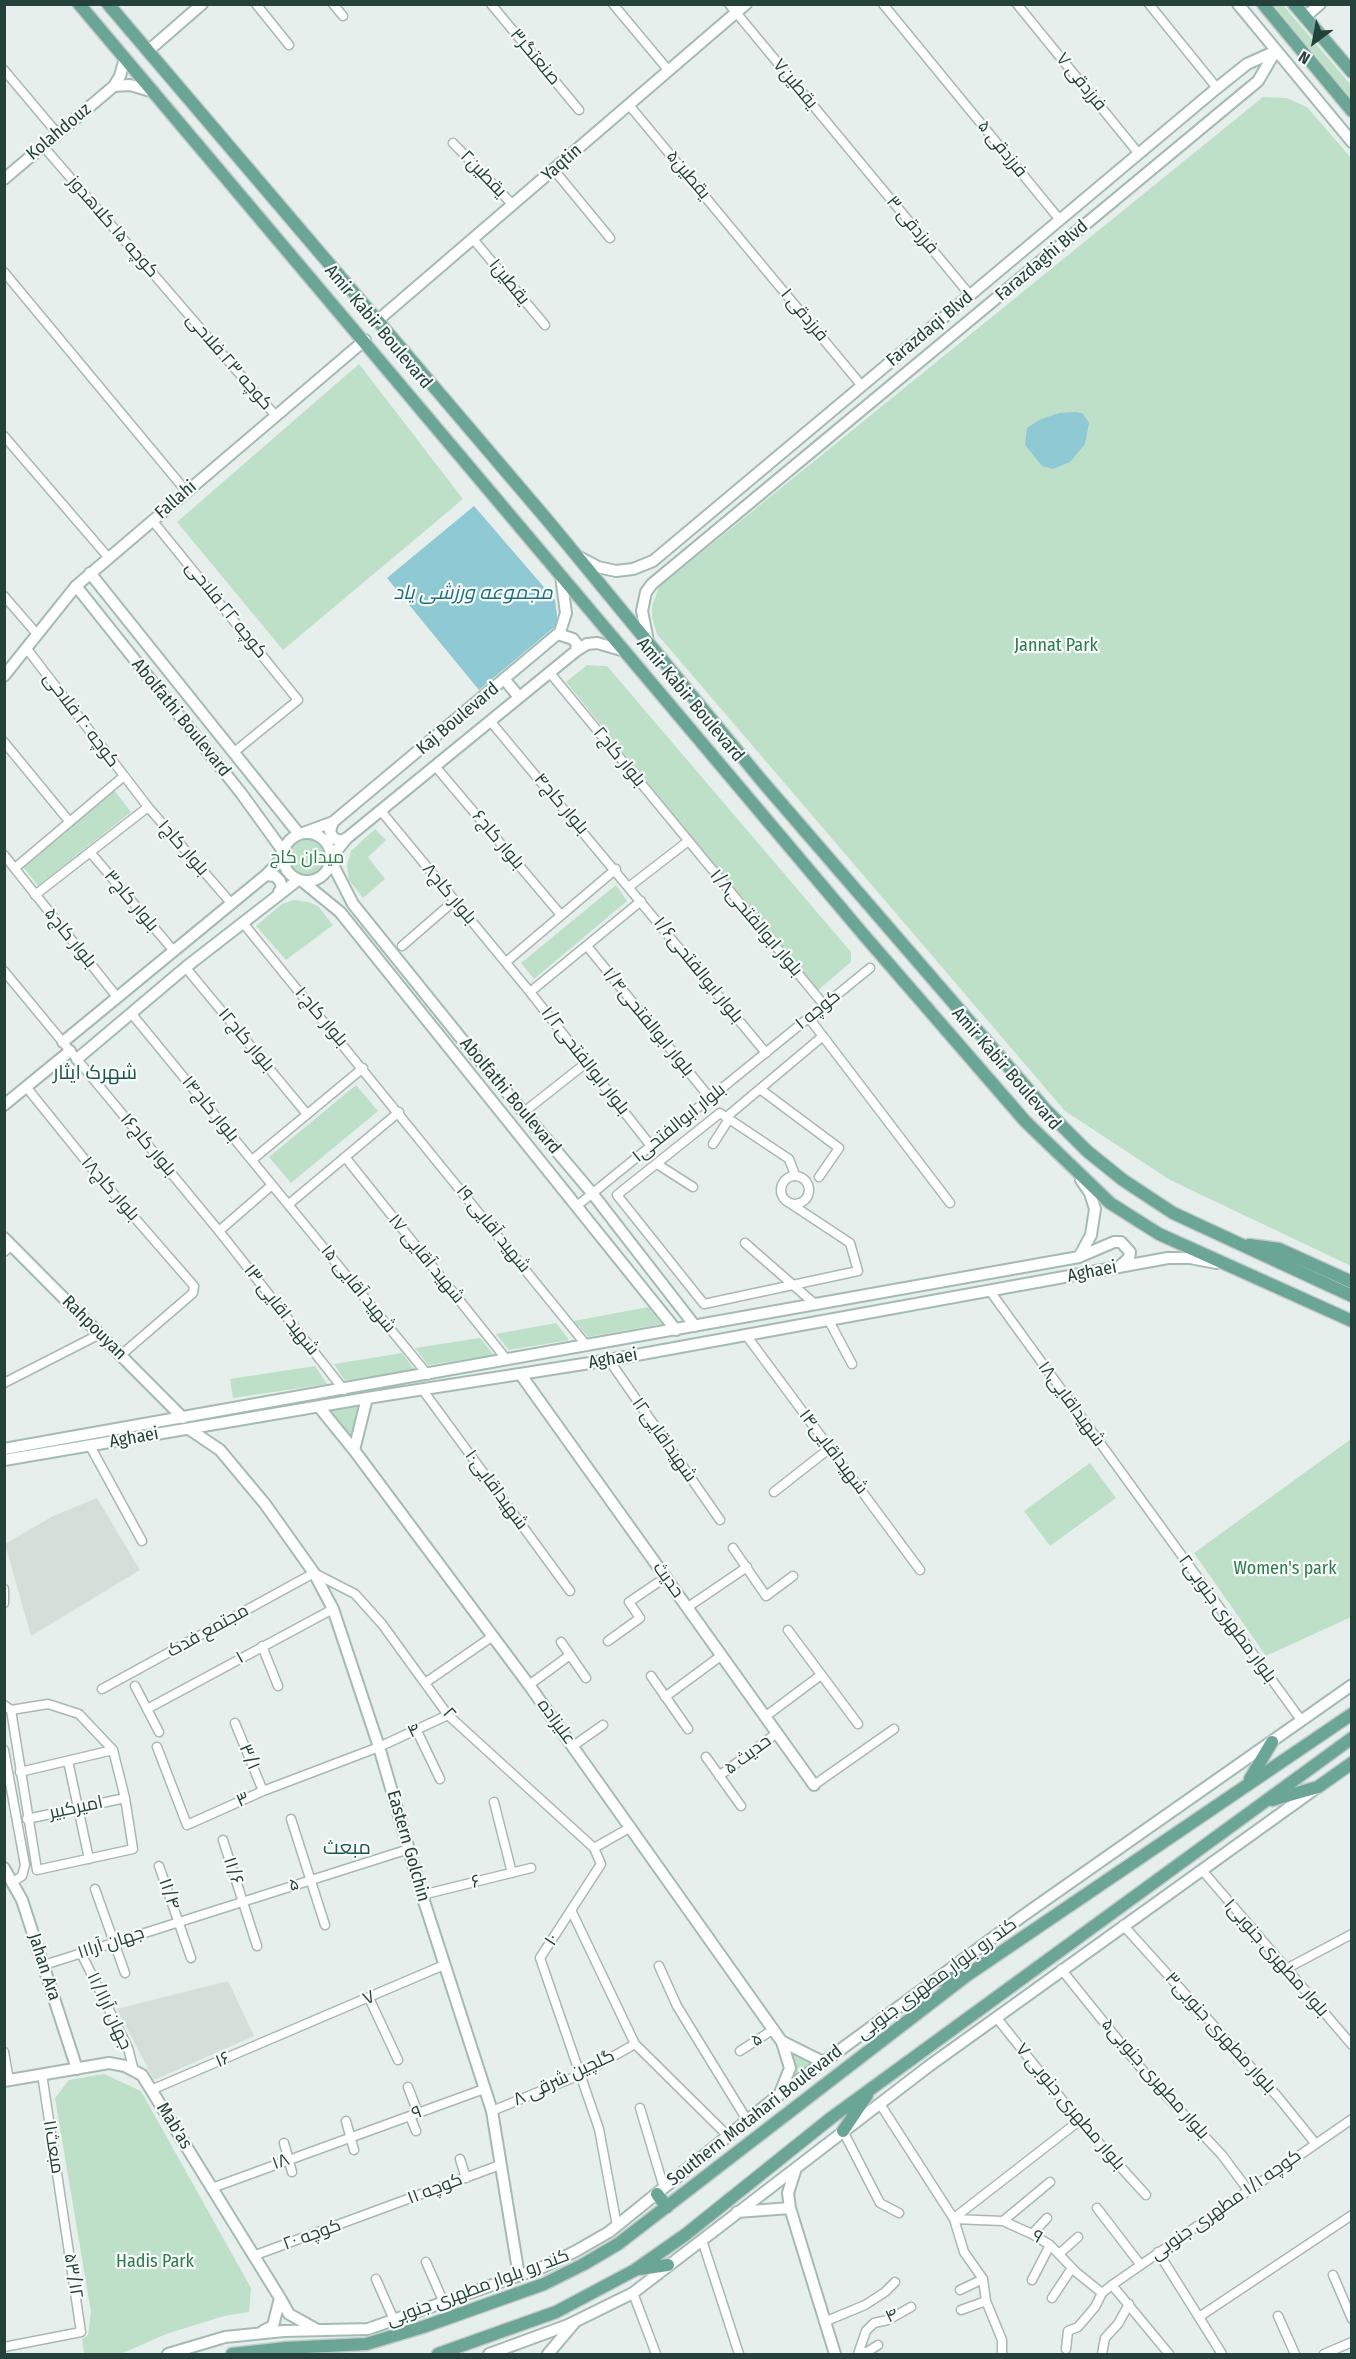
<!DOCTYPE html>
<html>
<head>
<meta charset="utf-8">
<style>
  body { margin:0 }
  #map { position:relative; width:1356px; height:2359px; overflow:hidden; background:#e6efeb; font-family:"Fira Sans Condensed",sans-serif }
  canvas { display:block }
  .frame { position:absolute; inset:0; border:6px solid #24423a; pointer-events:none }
  .north { position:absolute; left:1284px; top:12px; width:60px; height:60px; -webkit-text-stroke:4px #f7fbf9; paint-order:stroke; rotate:212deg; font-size:16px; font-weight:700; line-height:24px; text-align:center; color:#24423a }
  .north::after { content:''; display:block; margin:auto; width:21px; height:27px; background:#24423a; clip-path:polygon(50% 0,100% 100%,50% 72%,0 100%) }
</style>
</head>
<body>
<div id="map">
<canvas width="1356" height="2359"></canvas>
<div class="frame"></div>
<div class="north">N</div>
</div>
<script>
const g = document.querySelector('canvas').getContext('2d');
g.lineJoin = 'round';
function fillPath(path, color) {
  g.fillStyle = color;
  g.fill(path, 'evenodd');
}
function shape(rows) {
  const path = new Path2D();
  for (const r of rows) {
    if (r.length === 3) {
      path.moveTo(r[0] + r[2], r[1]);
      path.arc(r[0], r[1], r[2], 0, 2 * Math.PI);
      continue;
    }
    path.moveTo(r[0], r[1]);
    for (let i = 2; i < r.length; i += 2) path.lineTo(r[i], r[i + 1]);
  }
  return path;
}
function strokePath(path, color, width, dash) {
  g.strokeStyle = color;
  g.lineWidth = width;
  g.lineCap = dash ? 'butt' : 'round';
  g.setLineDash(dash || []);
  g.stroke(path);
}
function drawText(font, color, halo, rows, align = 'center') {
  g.font = font + ' "Fira Sans Condensed",Cairo,sans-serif';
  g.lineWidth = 4.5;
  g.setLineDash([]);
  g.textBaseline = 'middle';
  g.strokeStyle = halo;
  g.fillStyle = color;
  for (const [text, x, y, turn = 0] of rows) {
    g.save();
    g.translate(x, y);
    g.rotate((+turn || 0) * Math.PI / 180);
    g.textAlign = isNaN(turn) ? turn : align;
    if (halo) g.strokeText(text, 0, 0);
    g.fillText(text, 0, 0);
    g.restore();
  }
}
fillPath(shape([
  [97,1498,140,1570,31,1636,5,1544,53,1516],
  [228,1981,254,2036,154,2080,117,2009]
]), '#d4dfda');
fillPath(shape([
  [1274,5,1283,5,1351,85,1351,98],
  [1263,97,1287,98,1307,107,1352,159,1351,1266,1170,1180,1065,1111,657,634,652,618,652,606,659,587],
  [359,364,463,499,283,650,177,522],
  [587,665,607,666,851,952,851,962,817,991,566,682],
  [114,790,131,812,38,886,23,867],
  [375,829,386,840,368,857,385,879,363,898,349,880,347,865,351,851],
  [307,858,19],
  [616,885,627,901,534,979,521,963],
  [294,900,308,902,318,906,333,925,286,960,256,926,282,904],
  [356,1085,378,1111,291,1183,269,1157],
  [648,1307,662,1324,588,1337,574,1321],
  [556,1323,569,1340,509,1350,496,1334],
  [480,1338,494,1355,428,1365,415,1348],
  [402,1353,414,1369,345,1381,334,1364],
  [315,1366,327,1384,233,1398,230,1379],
  [360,1404,353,1441,331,1411],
  [1351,1439,1351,1617,1266,1656,1194,1553],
  [1090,1463,1116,1498,1050,1546,1024,1511],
  [793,2053,817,2064,793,2080,794,2064],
  [104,2074,141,2091,251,2288,249,2312,224,2316,166,2334,121,2354,84,2354,82,2339,88,2335,91,2312,55,2098,69,2080]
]), '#bfe0c8');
fillPath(shape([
  [1075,412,1082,413,1089,423,1085,444,1070,462,1053,469,1042,466,1025,445,1027,428,1039,420,1059,413],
  [474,506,555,600,558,624,479,690,387,578]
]), '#8ec9d4');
const street = shape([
  [256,4,289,45],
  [333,4,343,16],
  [491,4,579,110],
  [613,4,669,71],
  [729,4,970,295],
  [883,4,1060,220],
  [1017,4,1139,154],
  [1149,4,1217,88],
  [4,70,57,133],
  [629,105,862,386],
  [453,143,513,205],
  [43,146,275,415],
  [554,170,610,238],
  [473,239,545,325],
  [4,272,186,491],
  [4,436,108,557],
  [152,520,298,700,233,753],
  [4,596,37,634],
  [27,649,148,807,231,903],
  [550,673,824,1005],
  [491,722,766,1053],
  [4,742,69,821],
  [435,766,561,915],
  [381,811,530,992,651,1146],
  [90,852,173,950],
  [4,855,117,997],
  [15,868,124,776],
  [630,886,687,842],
  [35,895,148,807],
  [243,923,587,1346],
  [402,946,454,901],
  [587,946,710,1098],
  [506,962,616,869],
  [186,968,306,1113],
  [4,971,219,1231,344,1390],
  [530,992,641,901],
  [131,1013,428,1375],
  [809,1018,950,1203],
  [27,1088,94,1171,194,1286,193,1293,121,1355],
  [760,1089,839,1148,819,1177],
  [524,1112,586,1063],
  [730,1114,823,1036],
  [713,1144,729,1119],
  [345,1157,507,1360],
  [252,1160,363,1068],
  [657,1164,693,1187],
  [795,1190,14],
  [788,1202,850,1243,858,1271,704,1304,617,1195,720,1113,789,1159,795,1175],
  [289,1204,399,1112],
  [578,1205,870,968],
  [219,1231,272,1185],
  [745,1243,816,1305],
  [4,1252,11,1246],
  [990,1291,1301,1720],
  [828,1319,852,1364],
  [746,1335,920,1570],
  [609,1360,720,1520],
  [4,1383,100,1334],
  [422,1389,570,1591],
  [90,1446,142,1541],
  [774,1492,830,1448],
  [733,1548,766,1596,793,1576],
  [4,1589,4,1603],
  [688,1607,747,1567],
  [788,1630,858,1724],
  [608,1641,640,1618,629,1602,666,1577],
  [561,1642,586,1678],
  [262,1646,278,1686],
  [651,1676,688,1729],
  [425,1683,493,1636],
  [529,1685,570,1655],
  [135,1686,159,1732],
  [102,1689,314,1573,355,1594,382,1624,448,1715,594,1848,601,1864,540,1958,599,2129,617,2226],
  [665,1697,722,1655],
  [4,1705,11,1710,37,1870,133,1849,125,1798,113,1750,79,1714,48,1704,11,1710],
  [147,1709,333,1609],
  [766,1716,821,1675],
  [235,1723,263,1791],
  [416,1729,440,1779],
  [573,1746,603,1725],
  [157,1747,187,1825,263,1791,379,1747,448,1715],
  [4,1750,25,1865,22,1876,13,1882],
  [706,1757,741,1806],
  [68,1761,89,1859],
  [20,1772,113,1750],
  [719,1776,777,1733],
  [814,1785,894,1729],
  [494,1802,512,1873],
  [27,1819,125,1798],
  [291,1819,325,1925],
  [223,1840,257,1946],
  [594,1848,631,1827],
  [159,1866,191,1958],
  [1202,1870,1352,2045],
  [95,1889,125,1973],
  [422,1895,531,1868],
  [571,1910,635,2044,727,2135],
  [1123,1925,1278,2097,1315,2143],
  [81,1953,128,2048,134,2071],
  [44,1965,409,1849],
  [659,1966,677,2006,747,2120],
  [1061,1969,1144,2072,1222,2155,1248,2190],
  [1284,1970,1352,1934],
  [369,1998,398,2060],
  [996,2017,1079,2121,1146,2195],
  [740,2051,774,2029],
  [4,2052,9,2080],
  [408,2087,418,2113],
  [151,2090,444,1965],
  [880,2104,954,2219,964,2252,983,2279,986,2301,1002,2340,1002,2354],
  [640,2108,664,2188],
  [492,2111,582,2074,635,2044],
  [410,2116,416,2131],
  [346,2121,354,2150],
  [843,2131,880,2203,899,2213],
  [284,2143,292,2172],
  [460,2159,466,2178],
  [212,2188,484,2089],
  [1097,2208,1140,2264],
  [954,2218,1079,2121],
  [954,2219,1003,2221,1032,2234,1050,2245,1076,2272,1102,2293],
  [1003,2221,1050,2182],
  [1032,2234,1047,2218],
  [702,2240,739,2354],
  [1158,2252,1222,2354],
  [1059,2254,1078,2237],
  [253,2256,500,2165],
  [426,2262,444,2303],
  [1333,2275,1352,2319],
  [376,2279,394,2320],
  [1032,2280,1050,2245],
  [1112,2285,1169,2354],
  [960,2290,983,2279],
  [633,2293,656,2354],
  [1052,2298,1072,2268],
  [961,2310,986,2301],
  [1278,2316,1295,2354],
  [1199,2317,1352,2215],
  [824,2322,865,2305,885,2292,895,2282],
  [4,2347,81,2332,42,2074],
  [1066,2349,1068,2331,1078,2327,1095,2307,1102,2293,1112,2285,1352,2119],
  [861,2352,867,2352,878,2345],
  [858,2354,866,2331,874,2323,888,2320,911,2307],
  [1102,2354,1105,2338,1118,2324,1129,2304],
  [1324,2354,1352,2342]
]);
const secondary = shape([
  [1238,4,1352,142],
  [1305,17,1320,4],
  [148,51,202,4],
  [114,86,130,85,154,92],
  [4,179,114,86,120,76,125,58],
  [377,321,746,4],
  [579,557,598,567,616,571,633,569,653,561,1217,88,1247,64,1276,51],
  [90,573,299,834],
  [76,586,241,793,283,851],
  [558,634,573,639,577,644,576,651],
  [648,641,642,611,646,592,652,584,1258,81,1275,52],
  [4,676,76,586,365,340],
  [505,680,519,697],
  [333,822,330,831,333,838,341,841,347,838],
  [307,857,24],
  [303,833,333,822,560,632,566,613,561,576],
  [332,856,347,838,576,651,587,644,597,643,625,651],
  [331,861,353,904,460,1037,592,1193,695,1326],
  [266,875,275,876,280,881,282,888,279,892],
  [302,881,340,912,676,1330],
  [63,1042,266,875,283,858],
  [77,1059,186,967,298,880],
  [4,1105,70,1051],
  [4,1238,183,1418],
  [1079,1257,1114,1242,1121,1242,1130,1252,1129,1258,1120,1266],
  [521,1375,814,1785],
  [320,1408,354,1450,529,1685,782,2042,790,2068,780,2093],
  [189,1429,220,1450,265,1504,314,1573,333,1609,379,1747,422,1895,492,2111,519,2276],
  [4,1449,1079,1257,1091,1235,1095,1209,1090,1193,1081,1180],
  [354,1450,367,1398],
  [4,1460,367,1398,609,1360,1168,1258,1190,1258,1216,1263],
  [4,1868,22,1900,77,2069],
  [783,2042,823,2062],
  [4,2081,109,2063,125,2066,142,2075,280,2298],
  [796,2168,788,2193,790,2208,835,2354],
  [737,2212,790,2208],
  [263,2331,273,2326,280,2298,289,2314,316,2329],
  [168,2354,225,2337,284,2331,368,2329,543,2267,576,2251,609,2232,780,2094,1024,1915,1352,1685],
  [489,2354,568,2325,633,2293,929,2066,1315,1789],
  [548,2354,575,2322]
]);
const primary = shape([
  [79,4,863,934,1025,1121,1110,1203,1159,1234,1352,1321],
  [108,4,549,522,762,781,1045,1109,1087,1151,1123,1180,1173,1213,1352,1296],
  [1263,4,1352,111],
  [1294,4,1352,72],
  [1249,1245,1279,1249,1352,1282],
  [1250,1779,1272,1742],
  [1272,1800,1318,1787,1352,1763],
  [933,1982,962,1976],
  [843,2131,867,2095],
  [657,2194,667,2207],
  [639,2269,668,2265],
  [232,2354,286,2348,366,2344,423,2327,544,2284,584,2264,618,2244,966,1976,1352,1714],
  [438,2354,556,2312,635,2270,685,2235,831,2118,1352,1738]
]);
strokePath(street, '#a8b8b2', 11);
strokePath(secondary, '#a4bbb3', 14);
strokePath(primary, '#c2cac8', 15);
strokePath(street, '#fff', 8);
strokePath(secondary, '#fff', 10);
strokePath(primary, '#6aa596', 12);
drawText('18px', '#24423a', '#f7fbf9', [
  ["صنعتگر۳",535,57,50],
  ["فرزدقی ۷",1081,82,51],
  ["یقطین۷",795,84,50],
  ["Kolahdouz",59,132,-40],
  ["فرزدقی ۵",1002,149,51],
  ["Yaqtin",562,163,-41],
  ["یقطین۲",483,174,46],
  ["یقطین۵",688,175,50],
  ["فرزدقی ۳",912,225,50],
  ["کوچه ۱۵ کلاهدوز",113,227,49],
  ["Farazdaghi Blvd",1042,261,-40],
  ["یقطین۱",509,282,51],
  ["فرزدقی ۱",804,315,50],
  ["Amir Kabir Boulevard",378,327,50],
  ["Farazdaqi Blvd",930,329,-40],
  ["کوچه ۲۳ فلاحی",229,362,49],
  ["Fallahi",176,500,-41],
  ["کوچه ۲۲ فلاحی",226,610,51],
  ["Amir Kabir Boulevard",690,700,50],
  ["Abolfathi Boulevard",181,718,51],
  ["Kaj Boulevard",458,719,-40],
  ["کوچه ۲۰ فلاحی",81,720,53],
  ["بلوار کاج۲",619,757,51],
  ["بلوار کاج۴",561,804,50],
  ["بلوار کاج۶",498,840,50],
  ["بلوار کاج۱",183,848,49],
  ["بلوار کاج۸",449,894,50],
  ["بلوار کاج۳",131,901,50],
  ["بلوار ابوالفتحی۱/۸",756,923,50],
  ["بلوار کاج۵",70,938,51],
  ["بلوار ابوالفتحی۱/۶",698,970,51],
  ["کوچه ۱",818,1010,-39],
  ["بلوار کاج۱۰",321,1017,50],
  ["بلوار ابوالفتحی۱/۴",648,1022,51],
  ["بلوار کاج۱۲",246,1040,50],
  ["بلوار ابوالفتحی۱/۲",585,1061,52],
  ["Amir Kabir Boulevard",1006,1069,49],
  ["Abolfathi Boulevard",510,1096,50],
  ["بلوار کاج۱۴",210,1109,51],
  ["بلوار ابوالفتحی۱",679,1123,-39],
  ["بلوار کاج۱۶",148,1145,50],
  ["بلوار کاج۱۸",110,1189,49],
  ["شهید آقایی ۱۹",493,1229,51],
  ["شهید آقایی ۱۷",426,1259,51],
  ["Aghaei",1092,1272,-11],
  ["شهید آقایی ۱۵",358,1289,51],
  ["شهید اقایی ۱۳",281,1310,52],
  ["Rahpouyan",94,1328,45],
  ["Aghaei",613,1359,-10],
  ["شهیداقایی۱۸",1071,1404,54],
  ["Aghaei",134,1438,-10],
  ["شهیداقایی۱۲",664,1440,55],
  ["شهیداقایی۱۴",833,1452,53],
  ["شهیداقایی۱۰",496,1490,54],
  ["حدیث",668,1580,54],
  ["بلوار مطهری جنوبی۲",1227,1619,54],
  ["مجتمع فدک",208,1631,-29],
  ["۱",240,1658,-29],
  ["۲",449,1714,48],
  ["علیزاده",556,1722,54],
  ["۴",414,1731,-25],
  ["حدیث ۵",748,1755,-37],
  ["۳/۱",249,1757,67],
  ["۳",243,1800,-24],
  ["امیرکبیر",76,1808,-12],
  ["Eastern Golchin",408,1846,74],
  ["۱۱/۶",233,1871,72],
  ["۶",476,1882,-14],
  ["۵",294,1885,-17],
  ["۱۱/۴",169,1894,71],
  ["۱۰",552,1940,-57],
  ["جهان آرا۱۱",111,1943,-18],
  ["۱بلوار مطهری جنوبی",1276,1958,49],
  ["Jahan Ara",44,1967,72],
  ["کند رو بلوار مطهری جنوبی",937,1979,-36],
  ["۷",369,1998,-24],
  ["جهان آرا۱۱/۱",109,2011,65],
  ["بلوار مطهری جنوبی۳",1220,2033,48],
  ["۵",757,2040,-33],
  ["۱۶",223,2060,-23],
  ["۸ گلچین شرقی",564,2078,-25],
  ["۵بلوار مطهری جنوبی",1155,2079,49],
  ["۷ بلوار مطهری جنوبی",1070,2107,50],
  ["۹",417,2113,-20],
  ["ُSouthern Motahari Boulevard",755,2116,-38],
  ["Mab'as",174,2126,58],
  ["مبعث۱۱",53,2147,81],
  ["۱۸",281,2162,-20],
  ["کوچه ۱۱",435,2189,-21],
  ["کوچه ۱/۱ مطهری جنوبی",1226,2205,-35],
  ["کوچه ۲۰",312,2235,-20],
  ["۹",1037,2237,30],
  ["۵۳/۱۲",73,2276,81],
  ["کند رو بلوار مطهری جنوبی",478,2288,-20],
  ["۴",892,2316,-25]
]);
drawText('18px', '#2d7a4b', '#f7fbf9', [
  ["Jannat Park",1056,646],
  ["میدان کاج",307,858],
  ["Women's park",1285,1569],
  ["Hadis Park",155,2262]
]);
drawText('italic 20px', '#1c6f80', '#f7fbf9', [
  ["مجموعه ورزشی یاد",473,593]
]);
drawText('20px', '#1f5548', '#f7fbf9', [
  ["شهرک ایثار",95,1073],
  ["مبعث",347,1848]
]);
</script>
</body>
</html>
